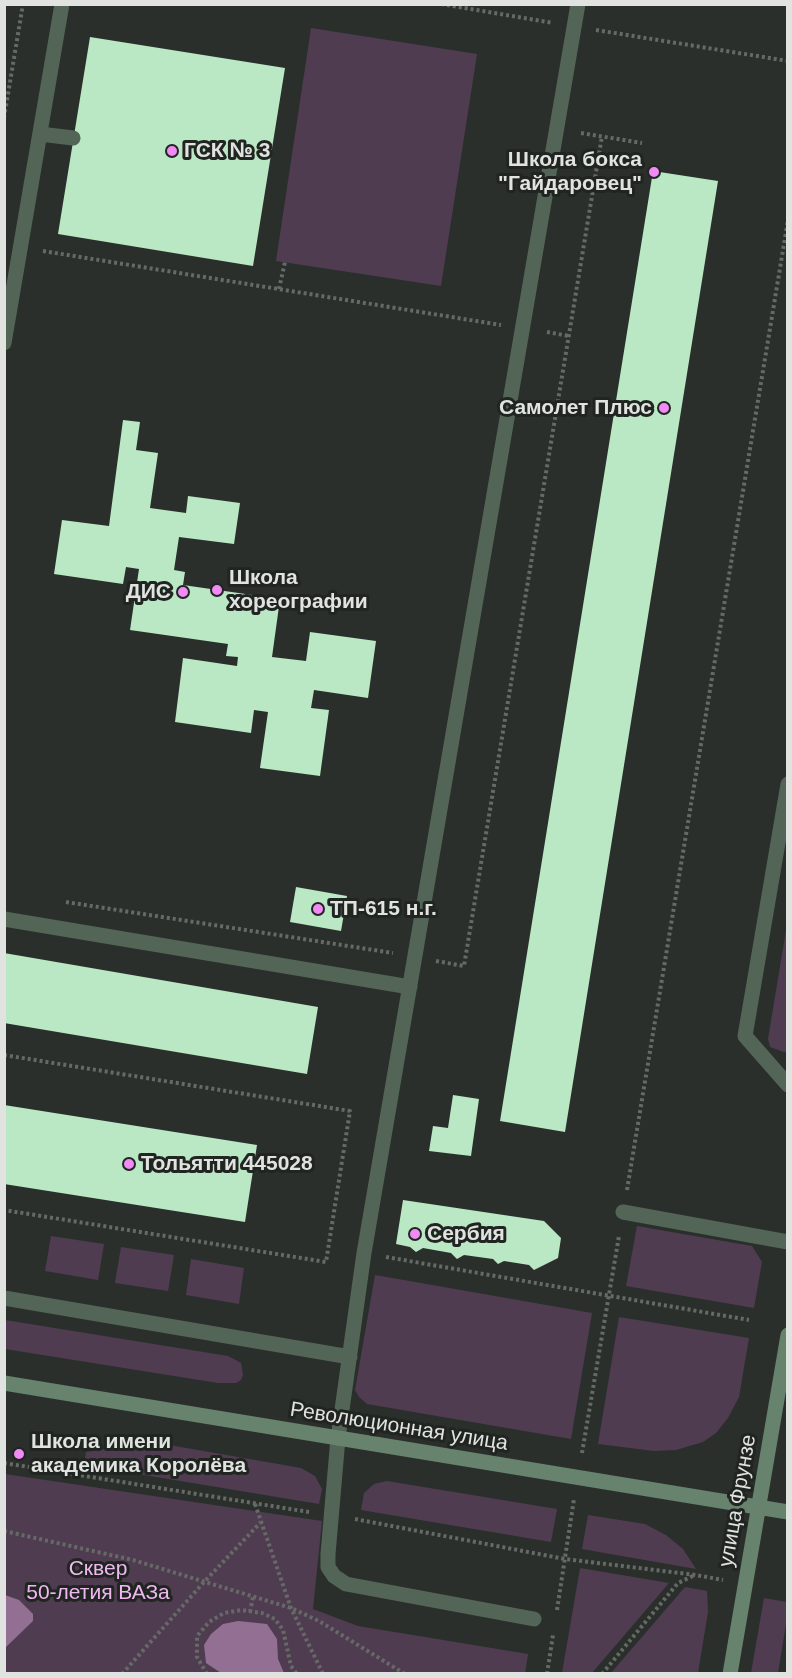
<!DOCTYPE html>
<html>
<head>
<meta charset="utf-8">
<style>
  body { margin:0 }
  #map { position:relative; width:792px; height:1678px; overflow:hidden; background:#2a2f2b; font-family:Helvetica,sans-serif }
  canvas { display:block }
  .frame { position:absolute; inset:0; border:6px solid #e0e3e0; pointer-events:none }
</style>
</head>
<body>
<div id="map">
<canvas width="792" height="1678"></canvas>
<div class="frame"></div>
</div>
<script>
const g = document.querySelector('canvas').getContext('2d');
g.lineJoin = 'round';
function fillPath(path, color) {
  g.fillStyle = color;
  g.fill(path, 'evenodd');
}
function shape(rows) {
  const path = new Path2D();
  for (const r of rows) {
    path.moveTo(r[0], r[1]);
    for (let i = 2; i < r.length; i += 2) path.lineTo(r[i], r[i + 1]);
  }
  return path;
}
function strokePath(path, color, width, dash) {
  g.strokeStyle = color;
  g.lineWidth = width;
  g.lineCap = dash ? 'butt' : 'round';
  g.setLineDash(dash || []);
  g.stroke(path);
}
function drawText(font, color, halo, rows, align = 'center') {
  g.font = font + ' Helvetica,sans-serif';
  g.lineWidth = 6;
  g.setLineDash([]);
  g.textBaseline = 'middle';
  g.strokeStyle = halo;
  g.fillStyle = color;
  for (const [text, x, y, turn = 0] of rows) {
    g.save();
    g.translate(x, y);
    g.rotate((+turn || 0) * Math.PI / 180);
    g.textAlign = isNaN(turn) ? turn : align;
    if (halo) g.strokeText(text, 0, 0);
    g.fillText(text, 0, 0);
    g.restore();
  }
}
fillPath(shape([
  [311,28,477,54,441,286,276,261],
  [787,924,788,1051,784,1052,770,1047,768,1039],
  [637,1226,752,1246,762,1262,754,1308,626,1286],
  [51,1236,104,1244,98,1280,45,1271],
  [121,1247,174,1255,168,1291,115,1283],
  [191,1259,244,1268,239,1304,186,1295],
  [375,1275,592,1313,571,1439,367,1404,359,1397,355,1390],
  [619,1317,749,1338,739,1397,728,1418,716,1433,703,1442,676,1450,654,1451,598,1444],
  [5,1320,228,1356,241,1363,243,1375,241,1380,236,1383,218,1383,5,1349],
  [152,1442,301,1468,315,1476,322,1489,319,1504,84,1465,86,1452],
  [5,1474,322,1521,313,1609,358,1626,528,1654,525,1674,5,1674],
  [387,1481,557,1509,551,1542,361,1510,364,1493,374,1484],
  [588,1515,645,1524,666,1535,683,1549,696,1569,582,1549],
  [580,1568,669,1583,592,1673,562,1673],
  [685,1587,707,1591,708,1612,698,1673,611,1673],
  [764,1598,787,1602,787,1618,778,1673,751,1673]
]), '#503c50');
fillPath(shape([
  [5,1595,19,1600,33,1614,33,1621,5,1648],
  [238,1621,267,1624,277,1639,278,1659,284,1673,221,1673,206,1663,204,1645,211,1634,223,1624]
]), '#926f93');
fillPath(shape([
  [90,37,285,68,253,266,58,234],
  [653,171,718,181,565,1132,500,1121],
  [123,420,140,422,136,450,158,453,150,508,186,513,188,496,240,503,234,544,179,537,174,570,185,572,183,585,280,599,272,657,306,661,310,632,376,641,368,698,314,690,311,708,329,710,320,776,260,768,268,712,254,710,251,733,175,722,183,658,237,666,238,657,226,656,228,644,130,630,139,569,126,567,123,584,54,574,62,520,109,526],
  [296,887,347,896,341,931,290,922],
  [4,953,318,1007,307,1074,4,1023],
  [453,1095,479,1099,471,1156,429,1151,433,1126,448,1128],
  [4,1105,257,1145,245,1222,4,1184],
  [403,1200,544,1221,561,1238,558,1258,534,1270,529,1265,504,1261,498,1264,493,1259,464,1255,457,1259,451,1253,423,1248,416,1252,410,1247,396,1244]
]), '#bae8c5');
strokePath(shape([
  [441,4,553,23],
  [596,30,788,61],
  [4,118,23,4],
  [581,133,642,143],
  [43,251,501,325],
  [279,289,285,262],
  [547,332,569,336],
  [66,902,393,953],
  [436,961,464,966,602,136],
  [4,1055,350,1111,326,1262,4,1210],
  [627,1190,788,220],
  [386,1257,749,1320],
  [582,1453,619,1236],
  [4,1463,309,1512],
  [255,1504,291,1608,323,1674],
  [355,1519,565,1559,696,1575,723,1580],
  [4,1531,133,1560,291,1608,319,1621,405,1674],
  [557,1610,574,1499],
  [250,1612,253,1597],
  [122,1674,204,1582,261,1522],
  [207,1674,197,1657,197,1636,209,1622,224,1613,241,1610,262,1613,275,1619,283,1630,291,1666,297,1674],
  [547,1674,553,1635],
  [602,1674,678,1583,695,1575]
]), '#666a66', 4, [3, 3]);
strokePath(shape([
  [40,134,73,138],
  [4,343,62,4],
  [788,784,745,1036,788,1085],
  [4,919,410,987],
  [623,1212,788,1242],
  [4,1298,350,1357],
  [534,1619,346,1584,334,1576,328,1567,328,1554,338,1438,364,1253,578,4]
]), '#536557', 15);
strokePath(shape([
  [4,1383,788,1512],
  [730,1674,788,1335]
]), '#67836e', 15);
for (const [x, y, r, color] of [
  [172,151,6,"#f18af4"],
  [654,172,6,"#f18af4"],
  [664,408,6,"#f18af4"],
  [217,590,6,"#f18af4"],
  [183,592,6,"#f18af4"],
  [318,909,6,"#f18af4"],
  [129,1164,6,"#f18af4"],
  [415,1234,6,"#f18af4"],
  [19,1454,6,"#f18af4"]
]) {
  const dot = new Path2D();
  dot.arc(x, y, r, 0, 2 * Math.PI);
  g.fillStyle = color;
  g.fill(dot);
  strokePath(dot, '#202521', 2);
}
drawText('bold 21px', '#e0e3e0', '#202521', [
  ["ГСК № 3",184,151],
  ["Школа бокса",642,160,"right"],
  ["\"Гайдаровец\"",642,184,"right"],
  ["Самолет Плюс",652,408,"right"],
  ["Школа",229,578],
  ["хореографии",229,602],
  ["ДИС",171,592,"right"],
  ["ТП-615 н.г.",330,909],
  ["Тольятти 445028",141,1164],
  ["Сербия",427,1234],
  ["Школа имени",31,1442],
  ["академика Королёва",31,1466]
], 'left');
drawText('21px', '#e0e3e0', '#202521', [
  ["Революционная улица",399,1427,9],
  ["улица Фрунзе",738,1501,-80]
]);
drawText('21px', '#f0b8f1', '#202521', [
  ["Сквер",98,1569],
  ["50-летия ВАЗа",98,1593]
]);
</script>
</body>
</html>
